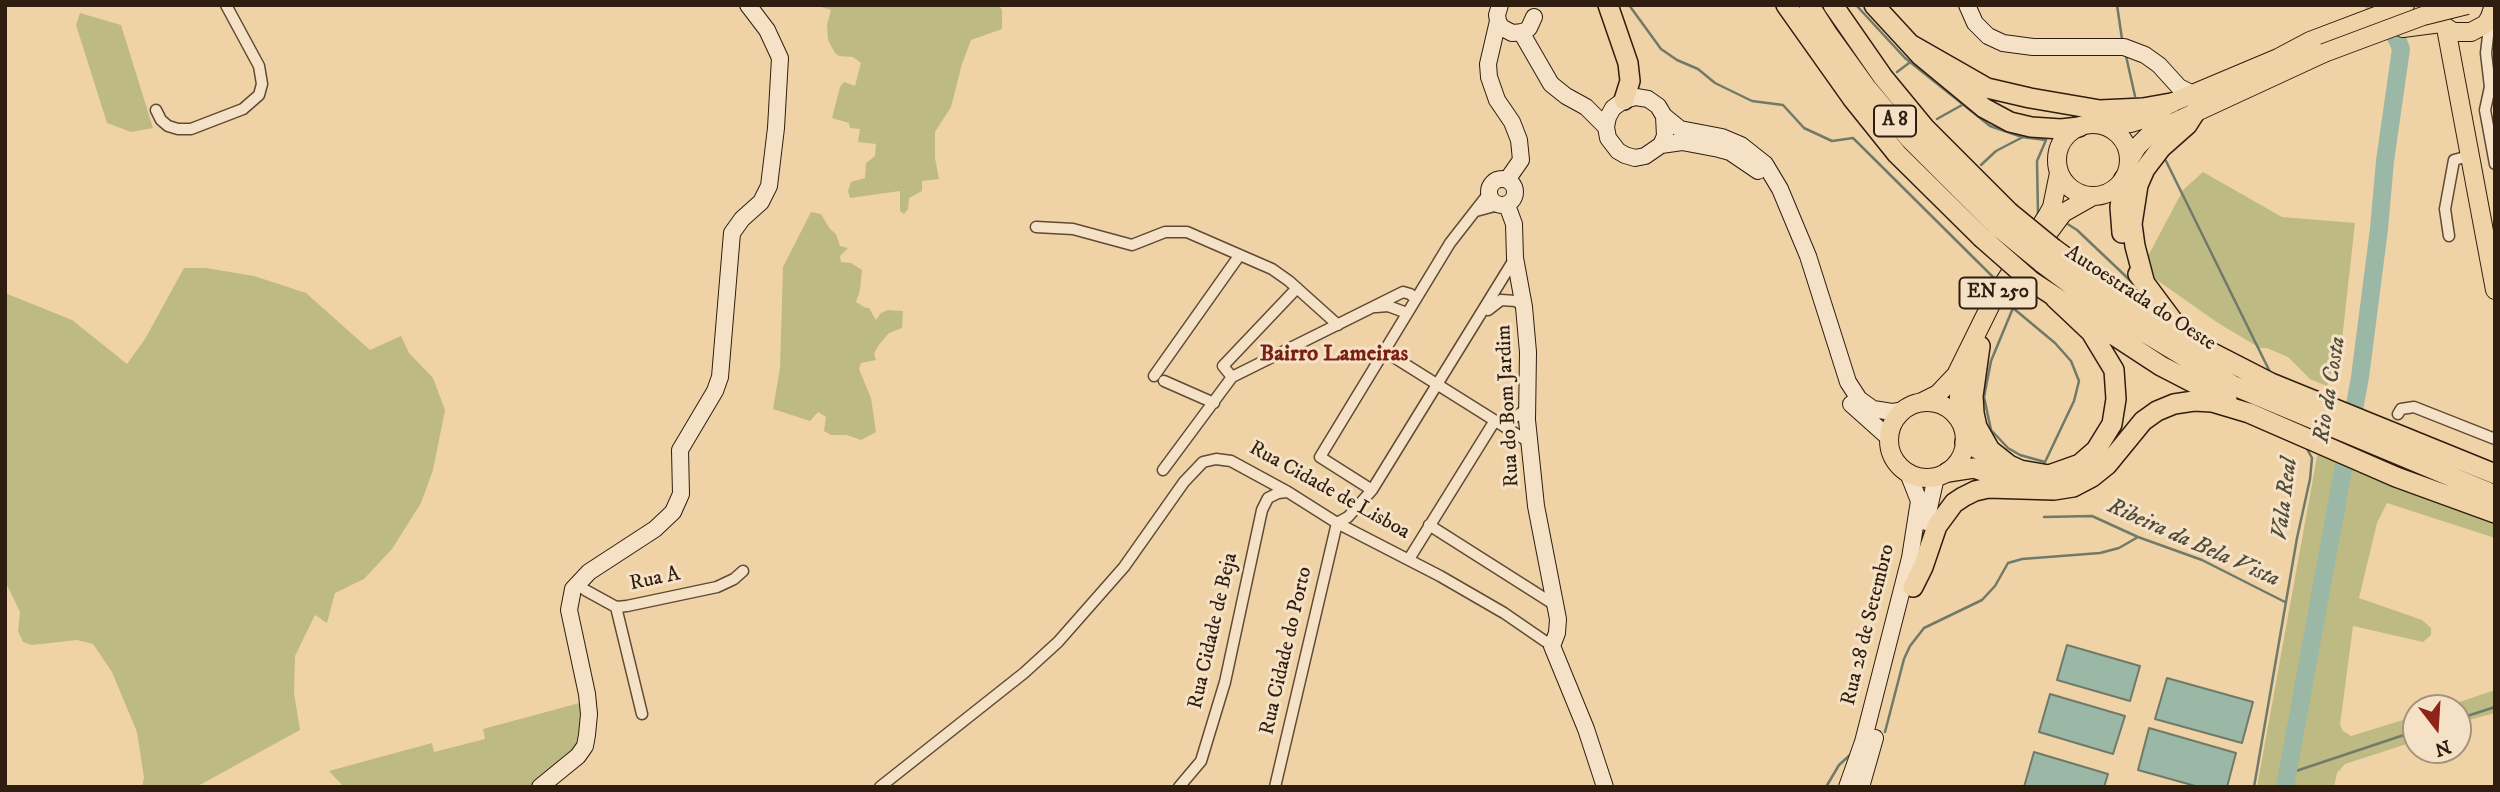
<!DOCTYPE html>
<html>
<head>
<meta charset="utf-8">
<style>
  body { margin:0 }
  #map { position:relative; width:2500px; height:792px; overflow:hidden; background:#f0d2a7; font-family:"IM FELL DW Pica",serif }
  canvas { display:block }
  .frame { position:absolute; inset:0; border:7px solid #2f1d0f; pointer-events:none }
  .north { position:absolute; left:2402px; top:694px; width:70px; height:70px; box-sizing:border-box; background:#f5e2c6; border:2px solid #a6937d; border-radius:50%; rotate:163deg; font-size:19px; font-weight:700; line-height:28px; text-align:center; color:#2f1d0f }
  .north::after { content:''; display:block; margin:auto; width:24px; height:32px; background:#8f2418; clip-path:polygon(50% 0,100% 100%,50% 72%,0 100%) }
</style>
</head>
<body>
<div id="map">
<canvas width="2500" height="792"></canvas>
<div class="frame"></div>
<div class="north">N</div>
</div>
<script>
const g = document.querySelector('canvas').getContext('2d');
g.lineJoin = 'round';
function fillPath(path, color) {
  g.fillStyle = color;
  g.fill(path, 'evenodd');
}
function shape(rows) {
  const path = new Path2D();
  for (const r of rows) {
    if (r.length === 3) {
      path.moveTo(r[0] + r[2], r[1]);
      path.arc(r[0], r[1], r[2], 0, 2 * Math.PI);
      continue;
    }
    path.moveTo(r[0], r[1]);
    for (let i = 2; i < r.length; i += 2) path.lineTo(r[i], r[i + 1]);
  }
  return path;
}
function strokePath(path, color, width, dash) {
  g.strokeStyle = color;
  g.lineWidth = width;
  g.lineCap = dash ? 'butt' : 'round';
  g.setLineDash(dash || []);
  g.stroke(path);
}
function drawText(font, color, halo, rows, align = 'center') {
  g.font = font + ' "IM FELL DW Pica",serif';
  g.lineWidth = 6;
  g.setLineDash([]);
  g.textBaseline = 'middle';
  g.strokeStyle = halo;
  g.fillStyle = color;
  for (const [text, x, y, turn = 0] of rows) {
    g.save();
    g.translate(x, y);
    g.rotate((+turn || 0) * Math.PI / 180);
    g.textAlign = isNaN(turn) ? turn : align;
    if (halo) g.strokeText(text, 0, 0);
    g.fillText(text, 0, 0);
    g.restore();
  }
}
fillPath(shape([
  [815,5,999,5,1002,10,1002,29,971,40,962,64,951,107,935,132,935,158,939,179,922,181,922,191,909,198,908,209,904,214,900,211,900,191,850,198,848,191,851,182,865,178,866,163,875,156,876,144,858,142,860,129,850,128,849,123,832,118,840,87,844,82,855,86,861,63,853,57,839,56,835,53,828,40,827,25,831,10],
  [80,13,121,25,153,128,131,132,107,123,76,25],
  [2203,172,2282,217,2355,223,2342,340,2327,386,2310,379,2288,357,2267,348,2260,348,2218,323,2154,278,2147,258,2183,190],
  [811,212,821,214,830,229,836,234,840,246,848,248,840,256,841,262,851,263,862,270,860,290,856,302,866,308,869,308,876,320,881,313,888,310,903,311,902,328,889,333,878,346,874,354,876,360,861,363,859,369,871,398,876,432,861,440,847,435,831,435,824,431,826,417,818,412,810,421,773,409,780,368,783,267],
  [184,268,206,268,254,276,306,293,370,350,401,336,409,353,433,378,445,410,433,470,421,503,392,549,364,579,335,593,327,623,315,615,295,656,294,693,300,730,196,787,142,787,144,778,137,732,112,672,93,644,77,640,32,645,23,642,18,631,20,612,5,581,5,293,72,320,127,364,145,339],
  [2318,451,2495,517,2495,538,2387,503,2377,523,2359,598,2422,620,2431,628,2431,635,2423,642,2353,626,2340,725,2343,731,2351,736,2416,716,2416,741,2345,764,2337,773,2334,787,2257,787],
  [2495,690,2495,713,2458,723,2458,708,2442,708],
  [583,702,583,728,576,750,529,787,344,787,329,771,432,743,434,752,485,739,483,729]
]), '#beba84');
const water = shape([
  [2067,645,2140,666,2130,701,2057,680,2067,645],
  [2167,678,2253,702,2242,743,2155,719,2167,678],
  [2050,694,2125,716,2113,754,2039,732,2050,694],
  [2149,728,2236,753,2227,787,2199,787,2138,770,2149,728],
  [2034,752,2108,774,2104,787,2024,787,2034,752]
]);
fillPath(water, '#9ab8a5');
strokePath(water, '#6f7a69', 2);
strokePath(shape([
  [1629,5,1661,49,1677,60,1698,69,1715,83,1752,101,1783,105,1804,128,1832,141,1853,138,1995,279],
  [1856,5,1905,58,1990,126,2022,137,2046,140,2037,161,2038,215],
  [2117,5,2122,39],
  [2126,56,2135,96],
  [1897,72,1909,63],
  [1937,119,1962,105],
  [2166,161,2270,372],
  [1981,165,1996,151,2021,138],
  [2066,223,2077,230,2135,285,2132,289],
  [2013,308,2055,343,2071,361,2079,381,2074,401,2045,462,2020,455,2008,448,1991,430,1984,397,1991,361,2013,308],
  [2044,517,2092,516,2138,537,2202,560,2285,602],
  [2458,719,2495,707],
  [1885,732,1904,659,1910,646,1924,628,1982,600,1995,586,2008,563,2022,559,2100,553,2119,548,2138,537],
  [2287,774,2416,731],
  [1826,787,1839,765,1851,754],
  [2254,787,2297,538,2310,479,2312,458,2306,447]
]), '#6f7a69', 2.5);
strokePath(shape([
  [2285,787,2360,377,2379,229,2385,161,2401,49,2397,39,2374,5]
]), '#9ab8a5', 18);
const street = shape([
  [2490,19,2486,53,2490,87,2485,110,2495,164],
  [156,110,161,120,168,126,178,129,191,129,243,109,259,95,262,84,259,66,226,5],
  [1476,211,1498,205],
  [1036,227,1073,229,1132,245,1165,232,1187,232,1272,269,1289,281,1338,325],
  [2449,236,2445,209,2454,160,2469,156],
  [1376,307,1388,306,1407,313],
  [1488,310,1501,300,1516,301,1524,307],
  [1384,351,1529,442],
  [1154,376,1239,256],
  [1232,377,1223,366,1297,288],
  [1164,381,1214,403],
  [2398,414,2401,409,2414,407,2495,439],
  [1494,422,1509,421,1527,409],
  [1163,470,1232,377,1403,292,1410,294,1415,298],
  [1372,490,1320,457,1450,243,1489,193],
  [1337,523,1348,517,1372,490,1515,258],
  [1429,525,1555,605],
  [1409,559,1494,422],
  [577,582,585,590,616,607,627,606,717,587,734,579,743,571],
  [616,607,642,714],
  [880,787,1024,673,1058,642,1124,567,1184,482,1203,462,1216,459,1231,461,1288,492,1337,523,1440,576,1504,613,1552,646],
  [1179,787,1201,761,1225,682,1262,510,1268,498,1278,493,1287,492],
  [1275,787,1337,523]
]);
const secondary = shape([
  [1500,5,1497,15,1498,21,1501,27,1512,33,1524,32,1529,28,1534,17],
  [1967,5,1975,23,1988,36,2003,43,2033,47,2124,47,2145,55,2159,65,2179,87,2193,94],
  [1498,21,1488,64,1489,77,1497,100,1512,122,1519,140,1521,160,1507,180],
  [1521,32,1551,84,1566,96,1586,107,1606,127],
  [1664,116,1665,136,1661,145,1645,156,1635,158,1625,155,1618,151,1608,138,1606,127,1608,117,1613,108,1624,100,1636,97,1648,99,1658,106,1664,116,1680,129,1722,137,1741,145,1765,164,1780,189,1808,256,1848,382,1859,399,1873,409,1892,412,1903,410],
  [1661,145,1682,142,1719,149,1730,152,1758,171],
  [1502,192,13],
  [1507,205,1514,224,1515,258,1524,307,1528,352,1527,420,1536,506,1558,619,1557,633,1552,646,1586,729,1605,787],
  [1851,404,1889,438],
  [1926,522,1936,477],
  [540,787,578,756,585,746,587,735,589,714,587,694,569,610,573,589,589,572,655,529,673,512,681,494,680,450,715,391,720,377,732,233,742,219,761,202,769,186,776,128,780,58,767,30,748,5],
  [1847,787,1863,742,1910,558,1919,501,1908,473],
  [1861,787,1875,738]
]);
const primary = shape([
  [2441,24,2453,32,2471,32,2486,24,2490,17,2494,5],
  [2403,28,2441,23],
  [2446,28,2495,290],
  [2093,160,36],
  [2104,125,2131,123,2144,119,2171,103,2278,58,2310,41,2405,5],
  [2129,160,2137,147,2151,133,2324,53],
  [2049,232,2063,213,2093,196],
  [1922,402,1938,394,1956,375,1993,300,2047,216,2052,207,2059,173],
  [1927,440,38],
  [1959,419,1959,396,1970,368]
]);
const highway = shape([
  [1608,5,1628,63,1630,81,1624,100],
  [1786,5,1852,98,1897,154,1981,237],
  [1809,5,1827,33,1866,87,1909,138,1996,225],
  [1833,5,1883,77,1925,128,2009,212],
  [1874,5,1921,56,1984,108,2010,122,2031,127,2061,129,2079,127],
  [1910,44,1987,88,2030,98,2100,110,2143,108,2171,103],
  [2122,233,2120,207,2124,179],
  [2053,248,2110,290,2191,342,2271,383,2495,474],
  [2041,262,2099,305,2232,385,2495,495],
  [2138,274,2176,325],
  [2031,281,2161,366,2227,400],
  [2145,284,2135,246,2132,224,2138,185,2145,169,2161,148,2187,125,2196,111],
  [1980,346,1973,396,1974,413,1977,427,1990,450,2009,465,2020,470,2049,475,2080,464,2096,450,2112,424,2116,399,2114,370,2091,332,2055,298],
  [1965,442,1992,457],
  [1948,472,1974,468,2020,484],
  [1913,587,1923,567,1937,526,1954,503,1963,497,1975,491,1988,488,2054,490,2073,487,2092,477,2107,465,2143,421,2157,411,2174,404,2194,401,2212,402,2249,413,2396,477,2495,513]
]);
strokePath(street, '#5f4a35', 13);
strokePath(secondary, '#2f1d0f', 18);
strokePath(primary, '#2f1d0f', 20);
strokePath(highway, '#2f1d0f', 22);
strokePath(street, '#f5e2c6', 10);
strokePath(secondary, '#f5e2c6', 16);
strokePath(primary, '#f0d2a7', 18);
strokePath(highway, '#f0d2a7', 19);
const primaryBridge = shape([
  [2324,53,2423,16,2467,5]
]);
const highwayBridge = shape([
  [2009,212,2053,248],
  [1996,225,2041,262],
  [1981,237,2031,281]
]);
strokePath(primaryBridge, '#2f1d0f', 20, []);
strokePath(highwayBridge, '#2f1d0f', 22, []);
strokePath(primaryBridge, '#f0d2a7', 18);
strokePath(highwayBridge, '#f0d2a7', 19);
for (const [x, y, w] of [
  [1895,121,42],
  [1998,293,77]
]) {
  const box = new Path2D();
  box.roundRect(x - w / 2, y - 15.5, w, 31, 5);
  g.fillStyle = '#f5e2c6';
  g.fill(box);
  strokePath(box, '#2f1d0f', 2);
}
drawText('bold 19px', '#2f1d0f', null, [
  ["A 8",1895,121],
  ["EN 250",1998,293]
]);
drawText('21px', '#2f1d0f', '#f5e2c6', [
  ["Autoestrada do Oeste",2140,299,33],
  ["Rua do Bom Jardim",1509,406,-93],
  ["Rua Cidade de Lisboa",1329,491,29],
  ["Rua A",655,580,-12],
  ["Rua 28 de Setembro",1869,625,-76],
  ["Rua Cidade de Beja",1214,631,-77],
  ["Rua Cidade do Porto",1287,651,-77]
]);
drawText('bold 23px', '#7a1f14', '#f5e2c6', [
  ["Bairro Lameiras",1334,355]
]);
drawText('italic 23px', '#4f4c3c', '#f5e2c6', [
  ["Rio da Costa",2331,390,-81],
  ["Vala Real",2286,499,-83],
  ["Ribeira da Bela Vista",2193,544,24]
]);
</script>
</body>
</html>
